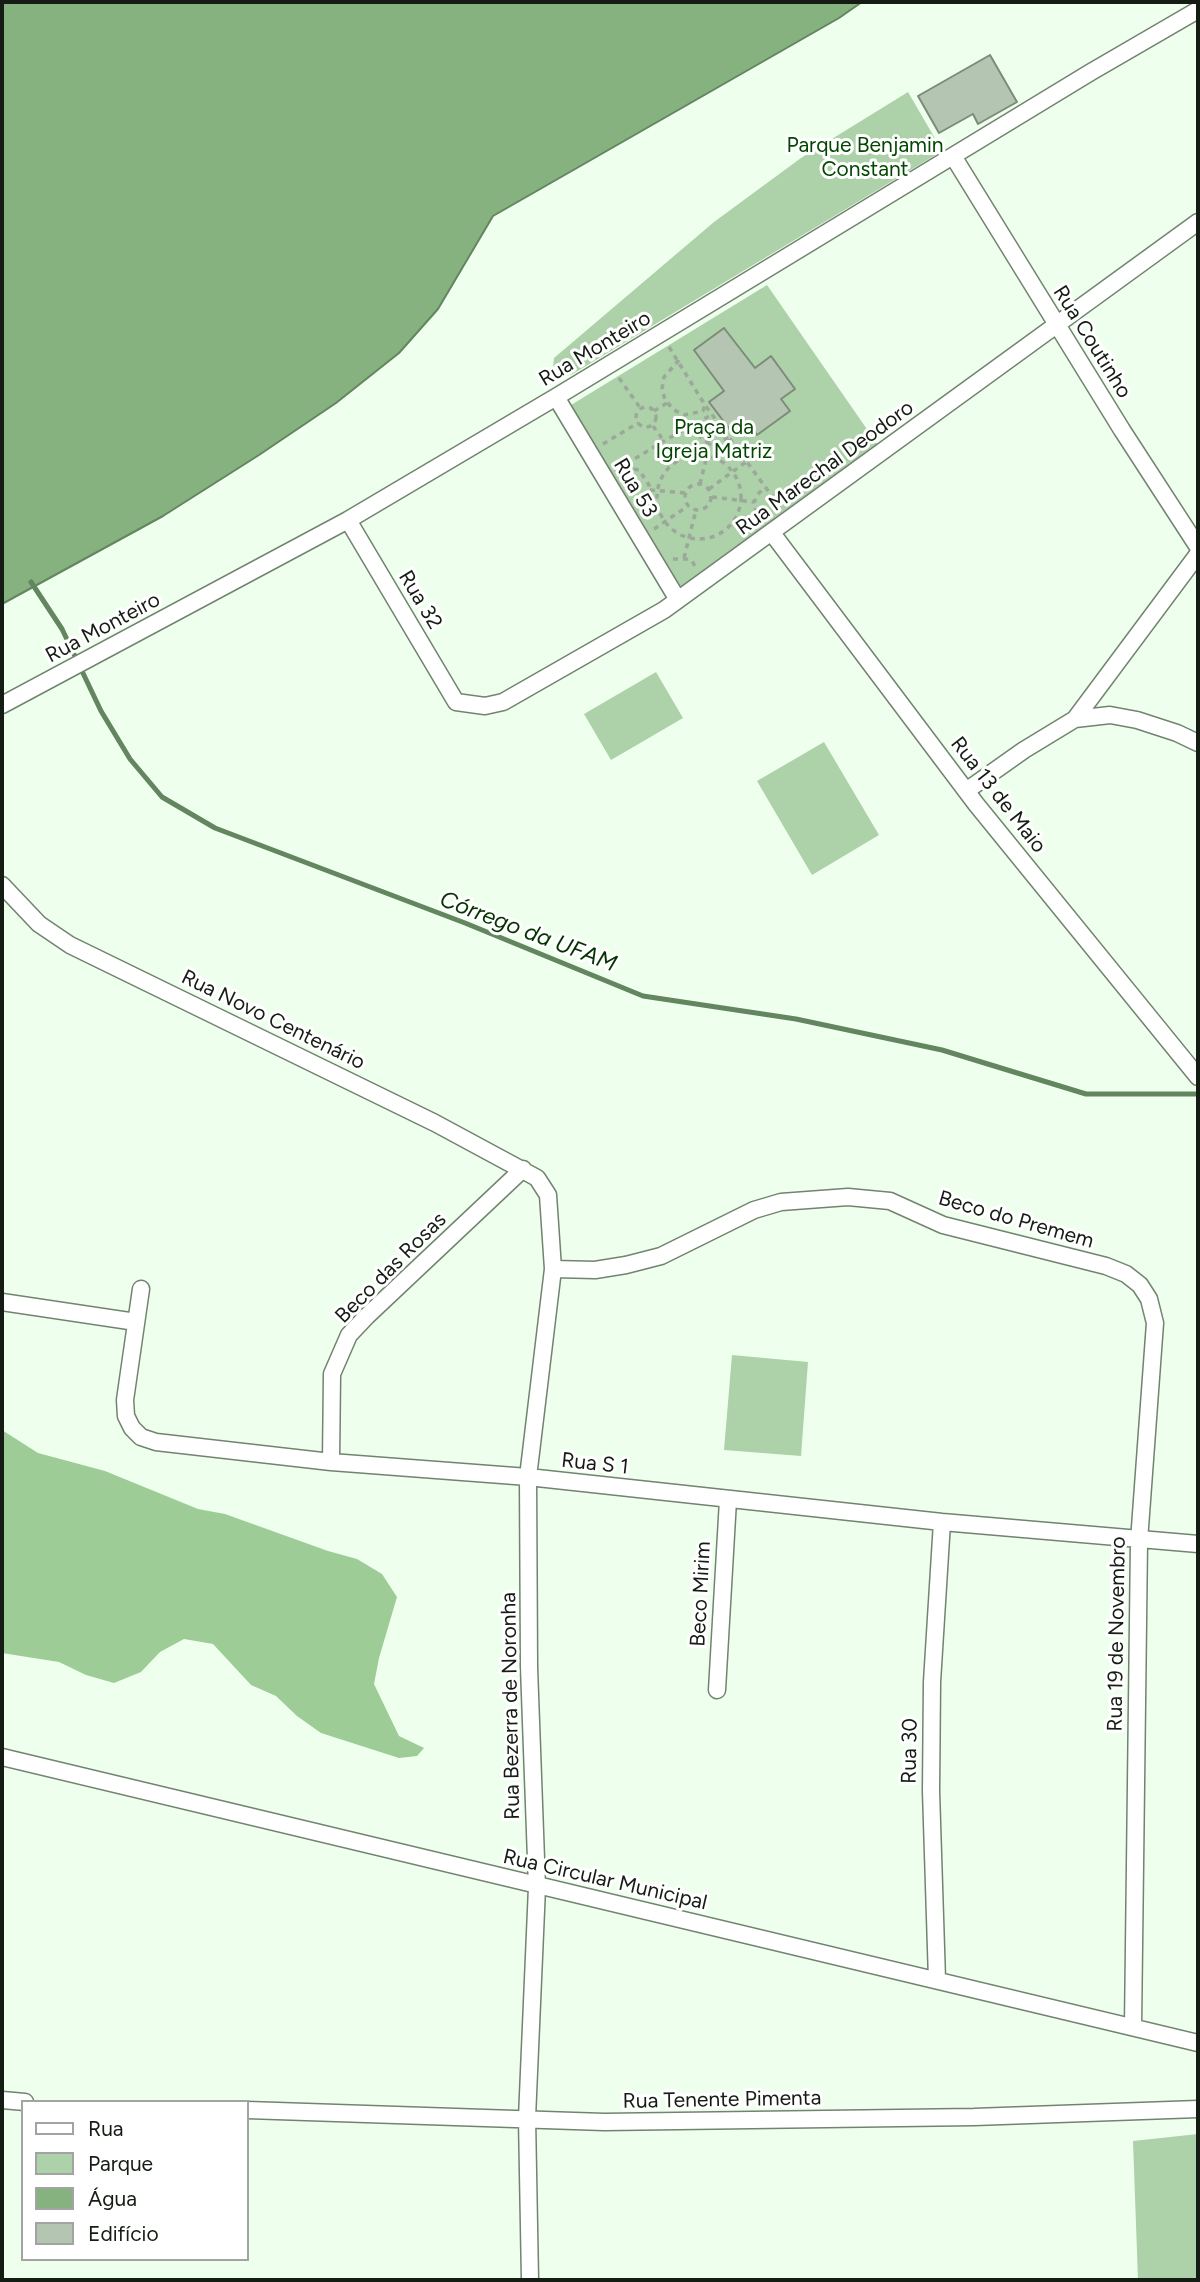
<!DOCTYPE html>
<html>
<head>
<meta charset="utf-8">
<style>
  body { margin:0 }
  #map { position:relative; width:1200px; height:2282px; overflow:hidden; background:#efffed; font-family:Figtree,sans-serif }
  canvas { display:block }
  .frame { position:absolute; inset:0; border:4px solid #151c14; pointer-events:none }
  .legend { position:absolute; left:21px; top:2100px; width:228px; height:161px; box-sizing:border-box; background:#fff; border:2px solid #a1a4a1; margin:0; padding:9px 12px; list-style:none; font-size:21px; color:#151c14 }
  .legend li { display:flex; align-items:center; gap:14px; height:35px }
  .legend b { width:35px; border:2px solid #a1a4a1 }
</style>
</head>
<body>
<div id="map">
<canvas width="1200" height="2282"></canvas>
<div class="frame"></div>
<ul class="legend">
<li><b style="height:9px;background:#fff"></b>Rua</li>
<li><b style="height:19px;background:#add1a8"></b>Parque</li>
<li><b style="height:19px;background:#85b27f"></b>Água</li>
<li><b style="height:19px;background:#b4c6b1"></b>Edifício</li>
</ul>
</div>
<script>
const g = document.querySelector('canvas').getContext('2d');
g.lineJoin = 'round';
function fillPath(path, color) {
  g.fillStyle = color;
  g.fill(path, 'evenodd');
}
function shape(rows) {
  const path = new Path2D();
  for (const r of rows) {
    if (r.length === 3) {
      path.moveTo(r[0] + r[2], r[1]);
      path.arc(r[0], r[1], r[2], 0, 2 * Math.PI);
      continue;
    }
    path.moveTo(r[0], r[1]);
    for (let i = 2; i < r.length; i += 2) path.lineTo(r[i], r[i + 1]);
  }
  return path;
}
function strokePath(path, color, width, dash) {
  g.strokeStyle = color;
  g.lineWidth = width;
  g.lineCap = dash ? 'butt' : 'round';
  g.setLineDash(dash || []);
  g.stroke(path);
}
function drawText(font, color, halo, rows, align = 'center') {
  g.font = font + ' Figtree,sans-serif';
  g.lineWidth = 6;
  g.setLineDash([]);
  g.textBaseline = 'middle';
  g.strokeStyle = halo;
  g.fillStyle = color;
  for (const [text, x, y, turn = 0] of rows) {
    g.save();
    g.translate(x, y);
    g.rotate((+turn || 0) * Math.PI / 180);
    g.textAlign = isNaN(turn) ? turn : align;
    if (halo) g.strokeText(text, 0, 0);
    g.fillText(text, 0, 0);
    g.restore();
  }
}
fillPath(shape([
  [908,92,940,147,937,154,571,375,561,376,556,373,553,369,554,358,714,222,801,158],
  [767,285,880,448,683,590,571,405],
  [656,672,683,718,611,760,584,714],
  [824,742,879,835,812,875,757,781],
  [732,1355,808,1362,801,1456,724,1450],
  [1198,2134,1198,2280,1138,2280,1133,2141]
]), '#add1a8');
fillPath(shape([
  [2,1430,38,1453,105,1471,198,1509,225,1514,328,1551,357,1559,382,1574,397,1597,379,1658,374,1684,399,1736,424,1748,417,1756,399,1758,321,1733,297,1716,276,1696,251,1685,213,1644,184,1639,160,1652,141,1672,114,1683,86,1675,59,1662,2,1653]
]), '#9dcc97');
const water = shape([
  [2,2,862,2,839,18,493,216,438,309,399,353,336,403,259,455,163,516,2,604,2,2]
]);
fillPath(water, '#85b27f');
strokePath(water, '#63855f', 2);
strokePath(shape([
  [31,582,62,629,101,711,130,759,162,797,215,828,465,923,643,996,796,1019,942,1050,1086,1094,1198,1094]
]), '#63855f', 5);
const building = shape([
  [990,55,1017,102,978,124,973,114,939,133,918,96,990,55],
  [724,328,755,368,771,356,795,389,781,399,790,411,757,435,749,424,734,435,709,402,724,391,694,350,724,328]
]);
fillPath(building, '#b4c6b1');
strokePath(building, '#7b8c78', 2);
const street = shape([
  [953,156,1122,430,1198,547],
  [556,397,678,600],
  [348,520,456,702,485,706,503,702,664,610,1198,222],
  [772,533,976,804,1198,1077],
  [2,705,348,520,556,397,1091,72,1198,10],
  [1075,719,1198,554],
  [966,791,1024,750,1075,719,1110,715,1137,720,1177,733,1198,743],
  [2,885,39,924,70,945,435,1123,537,1178,548,1195,553,1269,528,1477,529,1667,537,1887,527,2118,530,2280],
  [553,1269,595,1270,626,1265,661,1256,754,1210,781,1202,848,1197,890,1201,943,1225,1106,1266,1126,1274,1140,1285,1149,1299,1155,1323,1139,1541,1133,2027],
  [141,1289,125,1400,126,1416,132,1428,141,1437,156,1442,331,1462,528,1477,942,1522,1198,1544],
  [2,1302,136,1322],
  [331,1462,332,1374,349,1335,367,1316,523,1169],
  [717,1690,728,1500],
  [2,1757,1198,2043],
  [937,1980,931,1791,932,1682,942,1522],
  [2,2100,25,2102],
  [247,2110,604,2122,974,2117,1198,2109]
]);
strokePath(street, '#728370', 19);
strokePath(shape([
  [669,347,705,405,780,507],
  [679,360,664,377,662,389,665,400,674,410,684,415,703,411,705,405],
  [619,378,641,409],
  [646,417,10],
  [654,411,667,403],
  [696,424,701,438,707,442,716,444,730,437],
  [653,426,664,441],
  [603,444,638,423],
  [699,497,42],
  [624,467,639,470,649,485,647,499,640,507],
  [618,469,664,441,713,414],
  [698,497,13],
  [700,484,710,443],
  [709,489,746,462],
  [650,490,686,493],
  [712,497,754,502],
  [762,521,756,514,754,502,759,493,765,487],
  [654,529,688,506],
  [684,558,696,510],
  [673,559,686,559,692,561,696,568]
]), '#9ba89a', 3.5, [5, 5]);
strokePath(street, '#fff', 16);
drawText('21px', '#034700', '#fff', [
  ["Parque Benjamin",865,146],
  ["Constant",865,170],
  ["Praça da",714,428],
  ["Igreja Matriz",714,452]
]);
drawText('21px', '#151c14', '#fff', [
  ["Rua Coutinho",1092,342,58],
  ["Rua Monteiro",595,349,-31],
  ["Rua Marechal Deodoro",825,468,-36],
  ["Rua 53",635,488,59],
  ["Rua 32",420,600,59],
  ["Rua Monteiro",103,628,-28],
  ["Rua 13 de Maio",998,795,52],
  ["Rua Novo Centenário",273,1020,26],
  ["Beco do Premem",1016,1220,16],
  ["Beco das Rosas",391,1268,-45],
  ["Rua S 1",595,1464,6],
  ["Beco Mirim",701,1594,-87],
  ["Rua 19 de Novembro",1117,1634,-89],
  ["Rua Bezerra de Noronha",511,1706,-91],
  ["Rua 30",910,1751,-89],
  ["Rua Circular Municipal",605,1880,13],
  ["Rua Tenente Pimenta",722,2100,-1]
]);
drawText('italic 23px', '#033400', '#fff', [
  ["Córrego da UFAM",528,932,21]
]);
</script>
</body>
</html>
